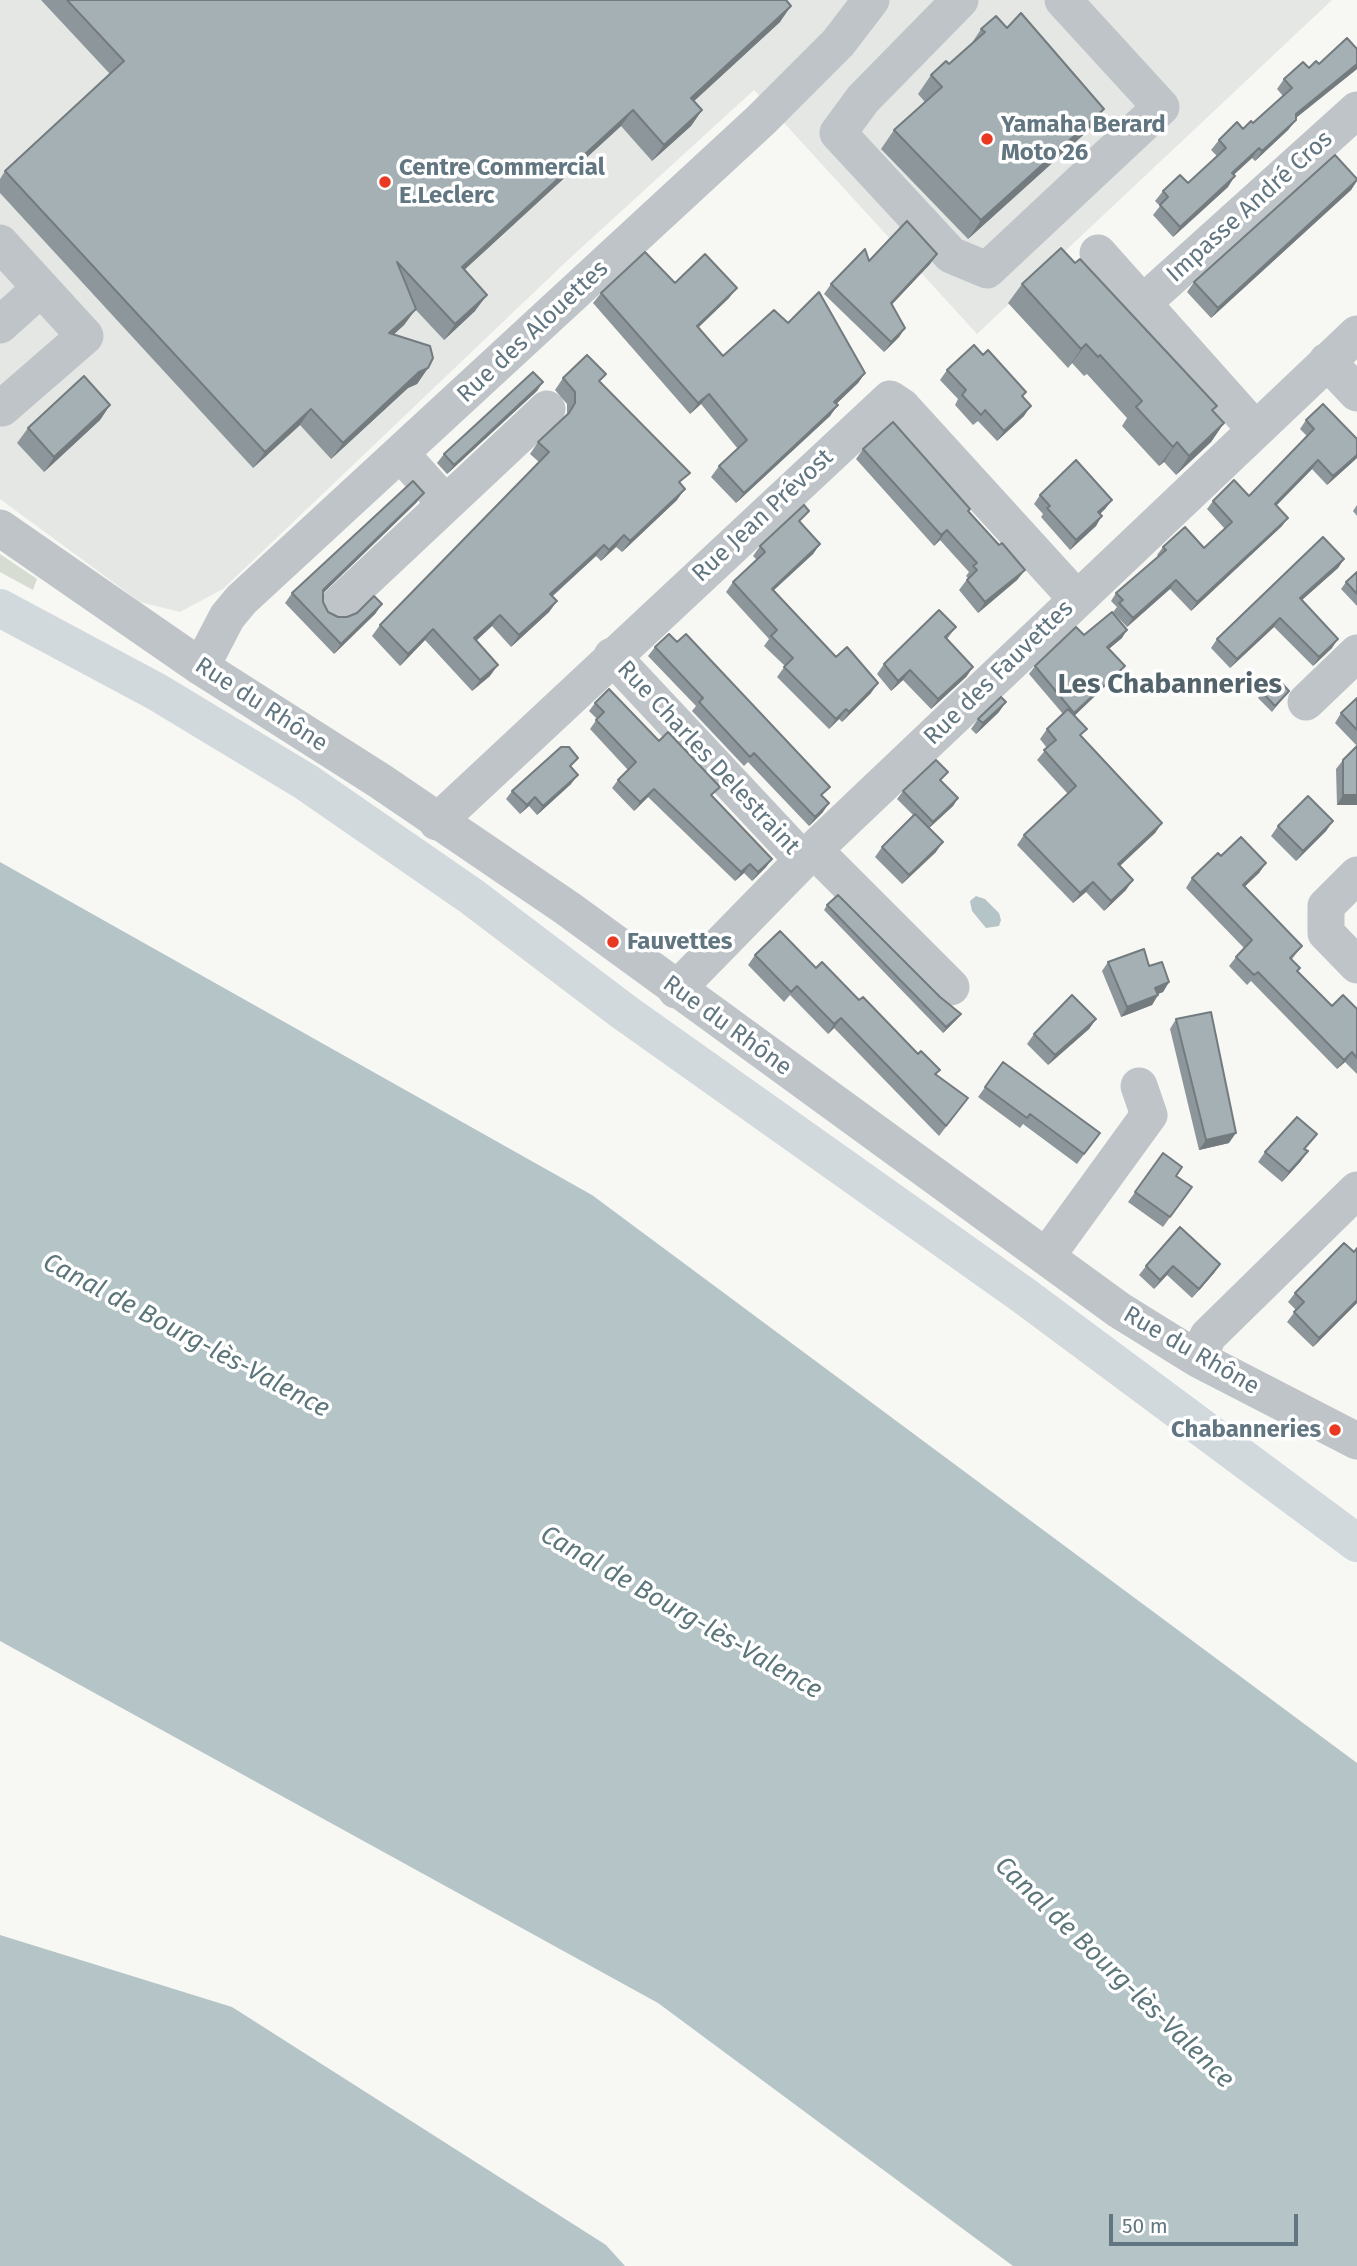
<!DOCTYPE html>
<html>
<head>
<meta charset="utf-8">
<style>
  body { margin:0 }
  #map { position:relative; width:1357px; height:2266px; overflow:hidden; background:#f7f7f4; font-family:"Fira Sans",sans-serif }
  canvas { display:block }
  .scale { position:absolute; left:1109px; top:2214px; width:189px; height:32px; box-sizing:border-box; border:4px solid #617680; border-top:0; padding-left:9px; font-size:21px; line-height:24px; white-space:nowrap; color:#617680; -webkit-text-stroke:5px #fff; paint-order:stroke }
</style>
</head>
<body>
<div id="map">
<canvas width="1357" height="2266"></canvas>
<div class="scale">50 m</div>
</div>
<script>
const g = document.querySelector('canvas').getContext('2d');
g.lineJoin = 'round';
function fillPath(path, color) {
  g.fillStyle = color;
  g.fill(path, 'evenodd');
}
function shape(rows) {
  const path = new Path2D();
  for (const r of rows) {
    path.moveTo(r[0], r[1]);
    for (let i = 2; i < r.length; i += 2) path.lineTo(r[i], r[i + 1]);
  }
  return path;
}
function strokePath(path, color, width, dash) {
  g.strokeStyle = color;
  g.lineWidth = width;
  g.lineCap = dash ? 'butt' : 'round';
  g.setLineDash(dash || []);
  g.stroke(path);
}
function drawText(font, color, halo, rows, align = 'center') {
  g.font = font + ' "Fira Sans",sans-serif';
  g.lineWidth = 7;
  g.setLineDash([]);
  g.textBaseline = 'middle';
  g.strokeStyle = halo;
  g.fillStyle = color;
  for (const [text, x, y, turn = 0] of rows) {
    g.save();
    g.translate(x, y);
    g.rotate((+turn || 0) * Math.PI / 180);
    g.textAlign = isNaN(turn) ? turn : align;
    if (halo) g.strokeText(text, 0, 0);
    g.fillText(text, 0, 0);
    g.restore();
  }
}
fillPath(shape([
  [0,0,1332,0,977,334,754,90,569,259,223,589,180,612,140,602,0,499]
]), '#e5e7e5');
fillPath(shape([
  [0,554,37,579,33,590,0,572]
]), '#d7dcd3');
fillPath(shape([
  [0,862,592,1195,1357,1763,1357,2266,1013,2266,658,2003,0,1641],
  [976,896,985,899,999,913,1001,920,999,926,986,928,972,911,970,901],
  [0,1935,232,2007,606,2245,625,2266,0,2266]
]), '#b5c5c7');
strokePath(shape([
  [960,0,863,99,838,133,951,255,987,270,1161,107,1063,0],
  [0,243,85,336,2,408],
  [1098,253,1255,429],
  [1143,303,1357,110],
  [0,325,41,288],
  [1327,361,1357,393],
  [401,454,445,503],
  [0,528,201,667,380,781,567,908,1119,1310,1198,1359,1357,1441],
  [336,607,547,409],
  [612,656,803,860],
  [201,667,227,617,241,600,761,120,838,43,871,0],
  [1306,702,1357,653],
  [437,822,890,399,902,407,1077,599],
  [814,850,951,987],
  [1357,875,1326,906,1326,933,1357,965],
  [676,990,803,860,1357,334],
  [1046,1257,1149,1115,1139,1086],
  [1198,1359,1208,1336,1357,1190]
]), '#bec4c7', 37);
strokePath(shape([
  [0,608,157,692,306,782,471,896,624,1012,1023,1295,1357,1543]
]), '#d2d9dc', 38);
fillPath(shape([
  [41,0,786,0,780,22,694,101,702,110,691,126,652,161,621,126,464,270,475,311,444,340,415,309,404,325,394,334,428,368,417,384,408,388,331,459,300,425,253,468,0,193,0,179,5,171,110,74],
  [981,29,1091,128,968,239,881,149,894,130,925,102,918,94,931,75,949,64,970,46],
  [1319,64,1357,69,1296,118,1296,120,1288,130,1255,161,1252,158,1233,175,1228,187,1173,237,1153,215,1160,206,1155,201,1163,191,1188,183,1217,156,1211,150,1219,140,1253,123,1283,96,1277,89,1284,79],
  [1357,181,1351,190,1211,318,1187,292,1194,282],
  [937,254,930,264,892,304,905,328,899,337,884,352,824,294,831,284,869,261],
  [675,283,729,298,698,328,723,356,788,323,865,373,858,383,836,404,830,416,736,503,711,477,719,466,738,449,701,404,690,414,593,303,601,293],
  [1022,284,1213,411,1224,423,1211,442,1176,475,1164,462,1159,466,1122,426,1127,418,1087,374,1084,376,1072,363,1068,368,1008,303],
  [983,355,1026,392,1022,397,1024,416,997,441,978,421,973,425,955,405,958,399,940,380,947,370],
  [563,378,601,382,681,485,677,500,622,552,616,547,601,561,596,556,553,596,557,601,549,612,511,647,492,626,476,641,490,676,472,691,425,640,400,666,372,636,380,625,539,462,530,454,538,442,567,414,567,404,555,390],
  [537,391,447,474,437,463,444,454],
  [110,405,100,420,44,472,17,443,28,428],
  [1306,420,1357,439,1357,458,1327,485,1312,469,1276,506,1282,526,1191,611,1170,589,1127,627,1113,612,1117,607,1111,601,1116,593,1158,556,1157,555,1163,547,1204,548,1225,529,1207,509,1213,501,1249,496,1307,436,1300,429],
  [863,449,969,511,999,545,1025,570,1017,580,978,613,959,590,968,578,966,576,969,572,940,540,934,546,856,459],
  [424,493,416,503,323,593,323,602,328,612,338,617,347,617,382,604,375,614,334,654,285,603,292,593],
  [1040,495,1112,500,1105,509,1100,514,1096,526,1070,550,1041,517,1043,514,1034,504],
  [1357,505,1357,516,1353,511],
  [802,521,800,523,820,544,813,554,774,590,871,693,842,722,839,719,829,729,777,677,785,666,764,646,769,639,726,592,733,582,757,560,753,556,760,546],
  [1344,559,1338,568,1302,600,1332,648,1313,666,1274,627,1230,668,1211,648,1217,639],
  [1357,572,1357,606,1341,589,1346,582],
  [956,627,947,639,973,667,966,677,931,709,903,680,891,691,877,674,884,664],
  [1084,635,1122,638,1109,649,1125,666,1119,673,1074,716,1081,737,1162,823,1155,833,1120,866,1126,890,1104,911,1086,892,1073,903,1017,845,1024,835,1068,794,1037,760,1047,748,1040,739,1047,729,1063,714,1029,674,1035,666],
  [655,647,823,797,823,812,809,826,748,762,744,766,692,711,696,706,648,656],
  [1289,691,1272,712,1258,698,1262,692],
  [1357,698,1357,805,1337,805,1336,769,1343,760,1357,746,1335,723,1341,713],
  [595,703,712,797,772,859,766,867,752,881,744,873,735,881,648,797,634,811,612,788,618,780,628,770,590,729,597,719,589,711],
  [999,712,976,734,971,729,978,719],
  [571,767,571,784,537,815,529,806,520,814,506,799,512,791],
  [941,781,958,798,953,806,929,828,936,852,902,884,875,857,882,847,914,816,897,799,903,791],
  [1333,821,1326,831,1296,861,1271,836,1278,826],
  [1221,856,1266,863,1259,873,1244,887,1302,946,1292,959,1298,971,1332,1006,1357,1009,1357,1074,1345,1062,1337,1069,1251,981,1247,985,1229,966,1236,957,1244,948,1186,888,1192,878],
  [827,905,961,1014,957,1019,943,1033,824,910],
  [755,955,816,968,859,1000,918,1054,940,1070,936,1075,968,1098,939,1136,834,1028,828,1034,790,995,784,1002,748,965],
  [1108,962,1149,966,1169,982,1163,992,1158,994,1158,995,1152,1005,1121,1017,1102,971],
  [1096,1019,1089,1029,1048,1065,1027,1044,1034,1034],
  [1176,1019,1229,1143,1199,1150,1170,1029],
  [1003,1062,1100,1133,1077,1164,1023,1124,1020,1128,978,1097],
  [1317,1134,1305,1149,1301,1161,1282,1182,1258,1162,1265,1152],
  [1163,1153,1176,1176,1192,1187,1163,1227,1128,1202],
  [1220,1264,1214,1273,1192,1298,1167,1275,1154,1289,1139,1275,1146,1266],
  [1295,1293,1357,1303,1313,1347,1287,1322,1296,1310,1288,1302]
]), '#8d979b');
fillPath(shape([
  [791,6,780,22,680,114,691,98],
  [1357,64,1357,69,1288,124,1296,114],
  [1104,109,1091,128,968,239,981,220],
  [633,110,621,126,450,283,462,267],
  [702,110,691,126,652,161,664,145],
  [1296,120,1288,130,1255,161,1262,151],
  [1259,148,1252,158,1225,183,1232,173],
  [1235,176,1228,187,1173,237,1180,227],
  [1357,180,1351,190,1211,318,1218,308],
  [937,254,930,264,884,313,891,303],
  [737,288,729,298,689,336,697,326],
  [487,295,475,311,444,340,455,324],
  [416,309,404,325,378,349,389,333],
  [905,328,899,337,884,352,891,342],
  [1086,344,1072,363,1068,368,1081,349],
  [428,368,417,384,408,388,331,459,343,443,419,372],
  [865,373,858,383,827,413,834,402],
  [543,382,537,391,447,474,454,465],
  [709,394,701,404,690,414,698,403],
  [110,405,100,420,44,472,54,457],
  [838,405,830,416,736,503,744,493],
  [1031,406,1024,416,997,441,1004,431],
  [311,409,300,425,253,468,265,452],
  [1224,423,1211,442,1176,475,1189,456],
  [1177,442,1164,462,1159,466,1173,447],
  [1357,455,1357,458,1327,485,1333,476],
  [1318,460,1312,469,1269,513,1275,504],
  [685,489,677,500,622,552,630,541],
  [424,493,416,503,316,600,323,590],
  [1112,500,1105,509,1091,522,1098,512],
  [1102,516,1096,526,1070,550,1076,540],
  [1288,518,1282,526,1191,611,1197,602],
  [947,530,940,540,934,546,941,535],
  [624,535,616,547,601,561,609,550],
  [820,544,813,554,765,598,772,589],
  [604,545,596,556,542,605,550,594],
  [1344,559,1338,568,1294,607,1300,598],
  [1025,570,1017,580,978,613,985,602],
  [1176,580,1170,589,1127,627,1133,618],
  [557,601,549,612,511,647,519,635],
  [382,604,375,614,334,654,341,644],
  [500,615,492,626,466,650,474,638],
  [1280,618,1274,627,1230,668,1237,659],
  [433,629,425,640,400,666,408,654],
  [1127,630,1122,638,1101,655,1107,647],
  [1338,639,1332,648,1313,666,1319,657],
  [498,665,490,676,472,691,480,680],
  [1125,666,1119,673,1069,721,1074,713],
  [973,667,966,677,931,709,938,699],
  [910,670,903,680,891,691,898,681],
  [878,683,871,693,842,722,849,712],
  [1006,702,999,712,976,734,983,723],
  [846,709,839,719,829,729,836,719],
  [578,775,571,784,537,815,543,806],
  [654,789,648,797,634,811,640,802],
  [1343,795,1357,795,1357,805,1337,805],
  [535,797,529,806,520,814,527,805],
  [958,798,953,806,927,830,933,822],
  [829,803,823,812,809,826,815,817],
  [1333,821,1326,831,1296,861,1303,851],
  [1162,823,1155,833,1111,874,1118,864],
  [943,842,936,852,902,884,909,875],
  [772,859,766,867,752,881,758,872],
  [1266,863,1259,873,1236,895,1243,885],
  [750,864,744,873,735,881,741,872],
  [1133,880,1126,890,1104,911,1111,901],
  [1093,882,1086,892,1073,903,1080,893],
  [1169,982,1163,992,1149,997,1155,988],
  [1158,995,1152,1005,1121,1017,1127,1007],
  [961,1014,957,1019,943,1033,946,1027],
  [841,1018,834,1028,828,1034,834,1024],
  [1096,1019,1089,1029,1048,1065,1055,1055],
  [1352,1052,1345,1062,1337,1069,1344,1060],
  [1236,1133,1229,1143,1199,1150,1206,1140],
  [1308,1151,1301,1161,1282,1182,1289,1172],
  [1220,1264,1214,1273,1192,1298,1199,1289],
  [1173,1266,1167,1275,1154,1289,1160,1280],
  [1357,1300,1357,1303,1313,1347,1319,1338]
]), '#737b7e');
const building = shape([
  [67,0,786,0,791,6,691,98,702,110,664,145,633,110,462,267,487,295,455,324,397,262,416,309,389,333,430,346,433,358,428,368,419,372,343,443,311,409,265,452,5,171,124,61,67,0],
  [1021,13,1104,109,981,220,894,130,942,87,931,75,946,61,949,64,985,32,981,29,996,16,1007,28,1021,13],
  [1347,38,1357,49,1357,64,1296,114,1296,120,1262,151,1259,148,1232,173,1235,176,1180,227,1160,205,1168,197,1163,191,1180,175,1188,183,1226,148,1219,140,1237,122,1243,129,1251,121,1253,123,1292,88,1284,79,1303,62,1309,68,1316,61,1319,64,1347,38],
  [1335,155,1357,179,1357,180,1218,308,1194,282,1335,155],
  [907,221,937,254,891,303,905,328,891,342,831,284,865,249,869,261,907,221],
  [1061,248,1075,263,1080,259,1217,406,1212,410,1224,423,1189,456,1177,442,1173,447,1136,407,1142,401,1100,355,1098,357,1086,344,1081,349,1022,284,1061,248],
  [645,252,675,283,705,254,737,288,697,326,723,356,774,310,788,323,819,292,865,373,834,402,838,405,744,493,719,466,747,440,709,394,698,403,601,293,645,252],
  [974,345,983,355,988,350,1026,392,1022,396,1031,406,1004,431,985,410,981,415,962,395,966,390,947,370,974,345],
  [587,355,606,374,599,381,690,473,679,482,685,489,630,541,624,535,609,550,604,545,550,594,557,601,519,635,500,615,474,638,498,665,480,680,433,629,408,654,380,625,549,452,538,442,569,413,575,403,575,392,563,378,587,355],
  [533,372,543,382,454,465,444,454,533,372],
  [84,376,110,405,54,457,28,428,84,376],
  [1323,404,1357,439,1357,455,1333,476,1318,460,1275,504,1288,518,1197,602,1176,580,1133,618,1119,603,1123,600,1116,593,1166,550,1163,547,1185,527,1204,548,1232,522,1213,501,1234,480,1249,496,1314,429,1306,420,1323,404],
  [893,422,970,509,968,511,999,545,1002,543,1025,570,985,602,967,580,977,570,973,566,977,563,947,530,941,535,863,449,893,422],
  [1076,460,1112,500,1098,512,1102,516,1076,540,1047,508,1050,506,1040,495,1076,460],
  [413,481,424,493,323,590,323,602,328,612,338,617,347,617,357,613,374,596,382,604,341,644,292,593,413,481],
  [804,505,809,511,799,521,820,544,772,589,836,657,847,647,878,683,849,712,846,709,836,719,784,667,793,658,771,636,777,630,733,582,765,552,760,546,804,505],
  [1323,537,1344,559,1300,598,1338,639,1319,657,1280,618,1237,659,1217,639,1323,537],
  [1357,572,1357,594,1346,582,1357,572],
  [939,610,956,627,945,637,973,667,938,699,910,670,898,681,884,664,939,610],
  [1112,612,1127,630,1107,647,1125,666,1074,713,1035,666,1076,627,1084,635,1112,612],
  [669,634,677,642,686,634,830,787,821,795,829,803,815,817,754,753,750,757,699,702,703,698,655,647,669,634],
  [1277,678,1289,691,1275,706,1262,692,1277,678],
  [609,689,659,741,668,732,720,787,711,795,772,859,758,872,750,864,741,872,654,789,640,802,618,780,636,762,596,720,604,712,595,703,609,689],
  [1001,697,1006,702,983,723,978,719,1001,697],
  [1357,698,1357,730,1341,713,1357,698],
  [1068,709,1087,729,1080,735,1162,823,1118,864,1133,880,1111,901,1093,882,1080,893,1024,835,1076,786,1044,750,1056,740,1047,729,1068,709],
  [1357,746,1357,795,1343,795,1343,760,1357,746],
  [561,747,569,747,578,758,570,766,578,775,543,806,535,797,527,805,512,791,561,747],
  [936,760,948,772,940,780,958,798,933,822,903,791,936,760],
  [1308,796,1333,821,1303,851,1278,826,1308,796],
  [915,814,943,842,909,875,882,847,915,814],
  [1241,837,1266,863,1243,885,1302,946,1290,958,1300,968,1297,971,1332,1006,1343,995,1357,1009,1357,1058,1352,1052,1344,1060,1258,972,1254,975,1236,957,1252,940,1192,878,1218,853,1221,856,1241,837],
  [838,895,940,997,961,1014,946,1027,827,905,838,895],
  [780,931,816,968,822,962,859,1000,863,997,918,1054,921,1051,940,1070,935,1074,968,1098,946,1126,841,1018,834,1024,797,986,791,992,755,955,780,931],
  [1144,949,1149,966,1162,962,1169,982,1155,988,1158,995,1127,1007,1108,962,1144,949],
  [1072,995,1096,1019,1055,1055,1034,1034,1072,995],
  [1211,1012,1236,1133,1206,1140,1176,1019,1211,1012],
  [1003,1062,1100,1133,1084,1154,1030,1114,1027,1118,985,1087,1003,1062],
  [1297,1117,1317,1134,1304,1149,1308,1151,1289,1172,1265,1152,1297,1117],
  [1163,1153,1182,1167,1176,1176,1192,1187,1170,1217,1135,1192,1163,1153],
  [1180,1227,1220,1264,1199,1289,1173,1266,1160,1280,1146,1266,1180,1227],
  [1344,1243,1354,1252,1357,1248,1357,1300,1319,1338,1294,1312,1304,1302,1295,1293,1344,1243]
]);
fillPath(building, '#a4b0b4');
strokePath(building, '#737b7e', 2);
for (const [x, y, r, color] of [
  [987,139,7,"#e93923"],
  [385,182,7,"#e93923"],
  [613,942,7,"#e93923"],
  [1335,1430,7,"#e93923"]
]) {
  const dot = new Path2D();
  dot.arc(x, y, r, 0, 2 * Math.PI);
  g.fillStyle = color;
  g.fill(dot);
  strokePath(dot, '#fff', 2.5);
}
drawText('bold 24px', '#617680', '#fff', [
  ["Yamaha Berard",1001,125],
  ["Moto 26",1001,153],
  ["Centre Commercial",399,168],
  ["E.Leclerc",399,196],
  ["Fauvettes",627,942],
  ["Chabanneries",1321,1430,"right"]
], 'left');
drawText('24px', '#617680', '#fff', [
  ["Impasse André Cros",1250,207,-42],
  ["Rue des Alouettes",533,332,-43],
  ["Rue Jean Prévost",763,516,-43],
  ["Rue des Fauvettes",999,673,-44],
  ["Rue du Rhône",261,705,33],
  ["Rue Charles Delestraint",708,758,47],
  ["Rue du Rhône",727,1026,36],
  ["Rue du Rhône",1191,1351,30]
]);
drawText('italic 26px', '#5c767b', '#fff', [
  ["Canal de Bourg-lès-Valence",186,1336,28],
  ["Canal de Bourg-lès-Valence",681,1613,30],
  ["Canal de Bourg-lès-Valence",1114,1973,44]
]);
drawText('bold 28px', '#53636b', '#fff', [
  ["Les Chabanneries",1170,685]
]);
</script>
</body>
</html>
